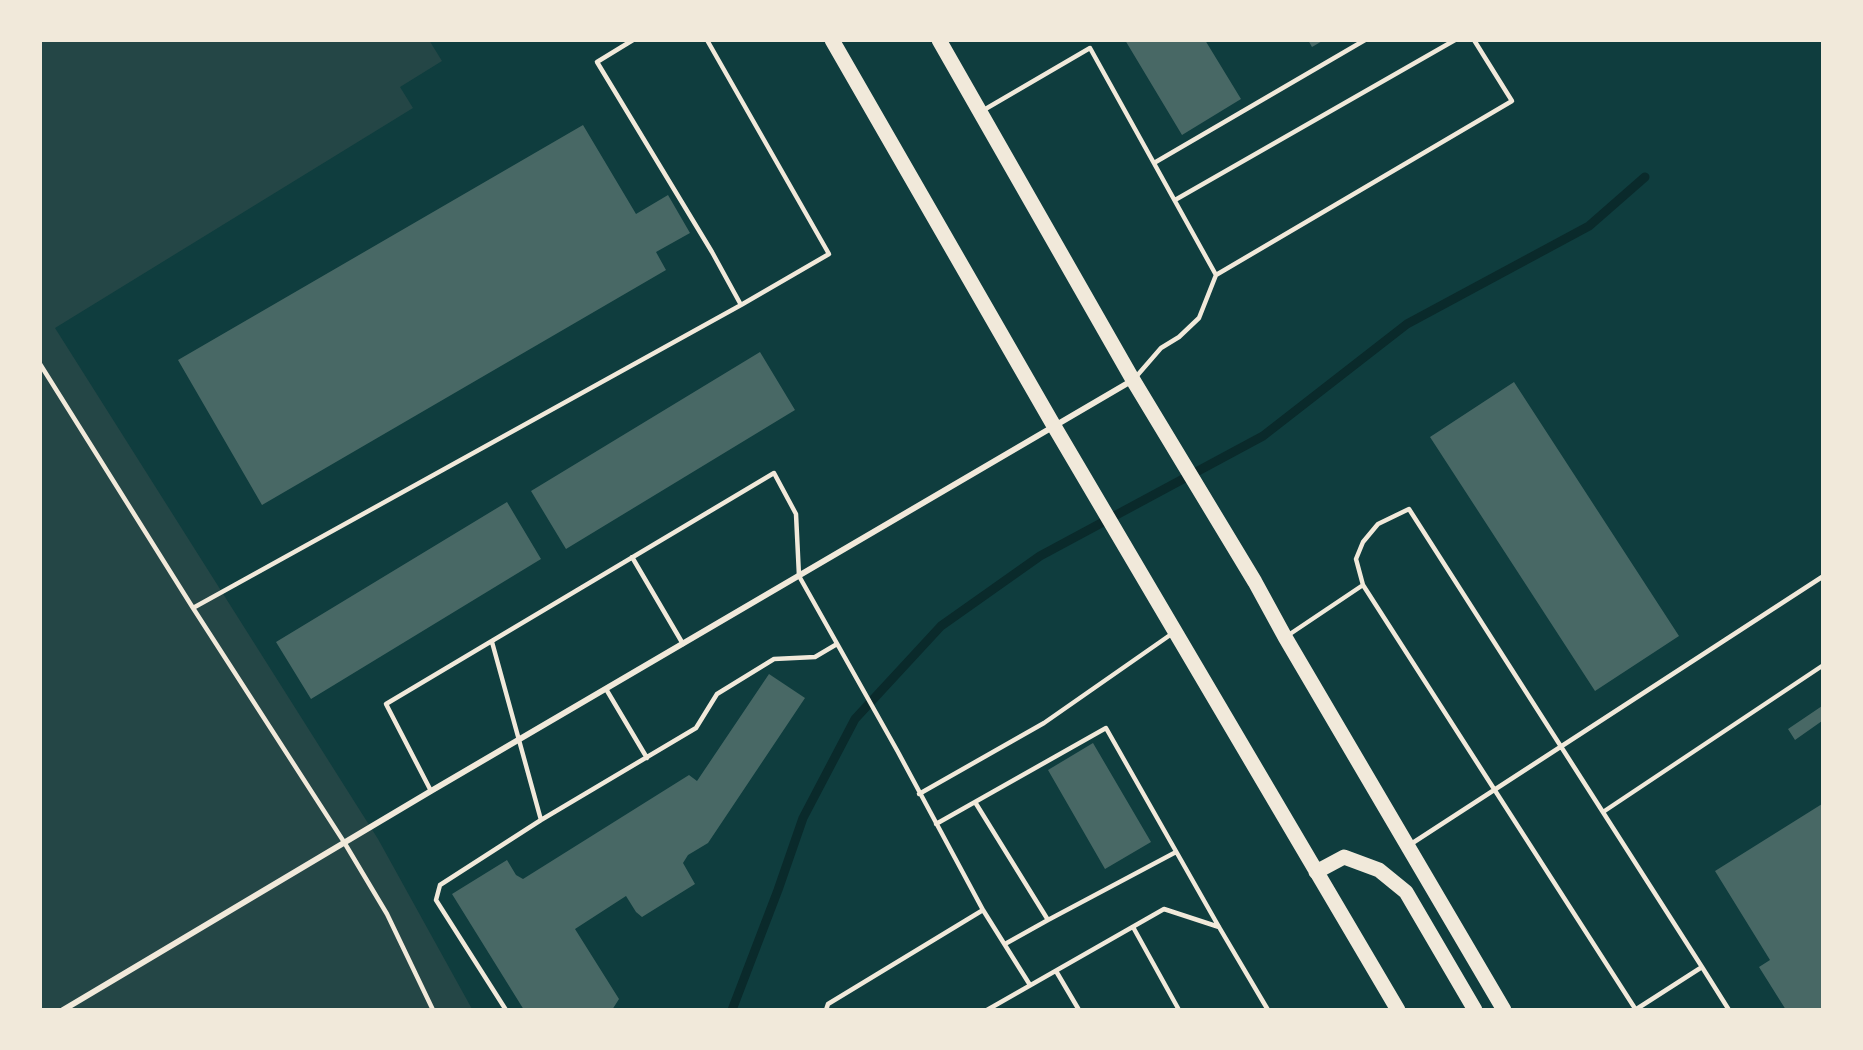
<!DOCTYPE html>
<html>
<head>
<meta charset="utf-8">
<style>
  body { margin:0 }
  #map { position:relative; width:1863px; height:1050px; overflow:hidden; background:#0f3d3e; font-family:Commissioner,sans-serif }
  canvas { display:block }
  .frame { position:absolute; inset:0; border:42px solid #f1e9da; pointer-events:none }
</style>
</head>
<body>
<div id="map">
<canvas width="1863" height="1050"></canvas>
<div class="frame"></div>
</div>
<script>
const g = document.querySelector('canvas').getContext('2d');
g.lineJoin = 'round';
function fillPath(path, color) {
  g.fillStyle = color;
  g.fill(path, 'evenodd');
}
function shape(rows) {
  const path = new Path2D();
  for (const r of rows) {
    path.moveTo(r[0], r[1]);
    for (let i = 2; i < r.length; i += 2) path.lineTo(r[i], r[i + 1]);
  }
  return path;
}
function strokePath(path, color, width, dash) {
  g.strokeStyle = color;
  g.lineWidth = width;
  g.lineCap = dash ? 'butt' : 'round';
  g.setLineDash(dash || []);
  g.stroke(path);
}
fillPath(shape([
  [429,40,442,61,400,87,413,108,55,328,378,839,472,1009,41,1009,40,41]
]), '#244646');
strokePath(shape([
  [732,1010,778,890,803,818,855,719,941,626,1040,556,1263,436,1407,324,1589,226,1645,177]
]), '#0a2a2b', 9);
fillPath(shape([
  [1125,40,1205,40,1241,99,1182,135],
  [1308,40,1324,40,1312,47],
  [583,125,636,214,668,195,690,233,656,252,666,270,262,505,178,360],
  [760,352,795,410,566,549,531,491],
  [1514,382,1679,636,1595,691,1430,437],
  [507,502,541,559,311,699,276,642],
  [769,674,805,698,708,843,688,855,683,863,695,884,642,917,636,912,626,896,575,929,619,999,612,1010,524,1010,452,894,507,860,516,875,523,879,689,775,697,781],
  [1822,706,1822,721,1795,740,1788,729],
  [1093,743,1151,842,1105,869,1048,770],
  [1822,804,1822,1010,1786,1010,1759,967,1770,960,1715,871]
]), '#486865');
strokePath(shape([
  [707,40,829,254,741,305],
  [982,111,1090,48,1216,275,1199,318,1179,337,1161,348,1135,378],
  [1154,163,1365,40],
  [1175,200,1455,40],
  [1216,275,1512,101,1474,40],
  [40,364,193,608,344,842,387,914,433,1010],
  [632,557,683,644],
  [1363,585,1636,1010],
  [193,608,741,305,712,252,597,62,633,40],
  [1287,636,1363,585,1356,559,1363,542,1378,524,1409,509,1702,967],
  [492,642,541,820],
  [606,689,647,758],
  [431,791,386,704,774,473,796,514,799,576,898,752,983,910,828,1004,826,1010],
  [919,794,1044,723,1173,633],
  [975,802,1048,920,1176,852],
  [1603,812,1822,666],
  [936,824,1106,728,1219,927,1268,1010],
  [1411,844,1822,577],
  [983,910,1030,985],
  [1133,927,1179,1010],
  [1005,944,1048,920],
  [1056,971,1079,1010],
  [506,1010,436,900,440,885,541,820,696,728,717,694,774,659,815,657,837,644],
  [987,1010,1164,909,1219,927],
  [1635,1010,1702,967,1729,1010]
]), '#f1e9da', 4.5);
strokePath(shape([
  [63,1010,431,791,1133,380]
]), '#f1e9da', 6);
strokePath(shape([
  [832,40,1054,426,1398,1010],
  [939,40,1133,380,1255,582,1285,637,1504,1010],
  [1316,872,1344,857,1379,870,1406,892,1475,1010]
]), '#f1e9da', 15);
</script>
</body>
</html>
